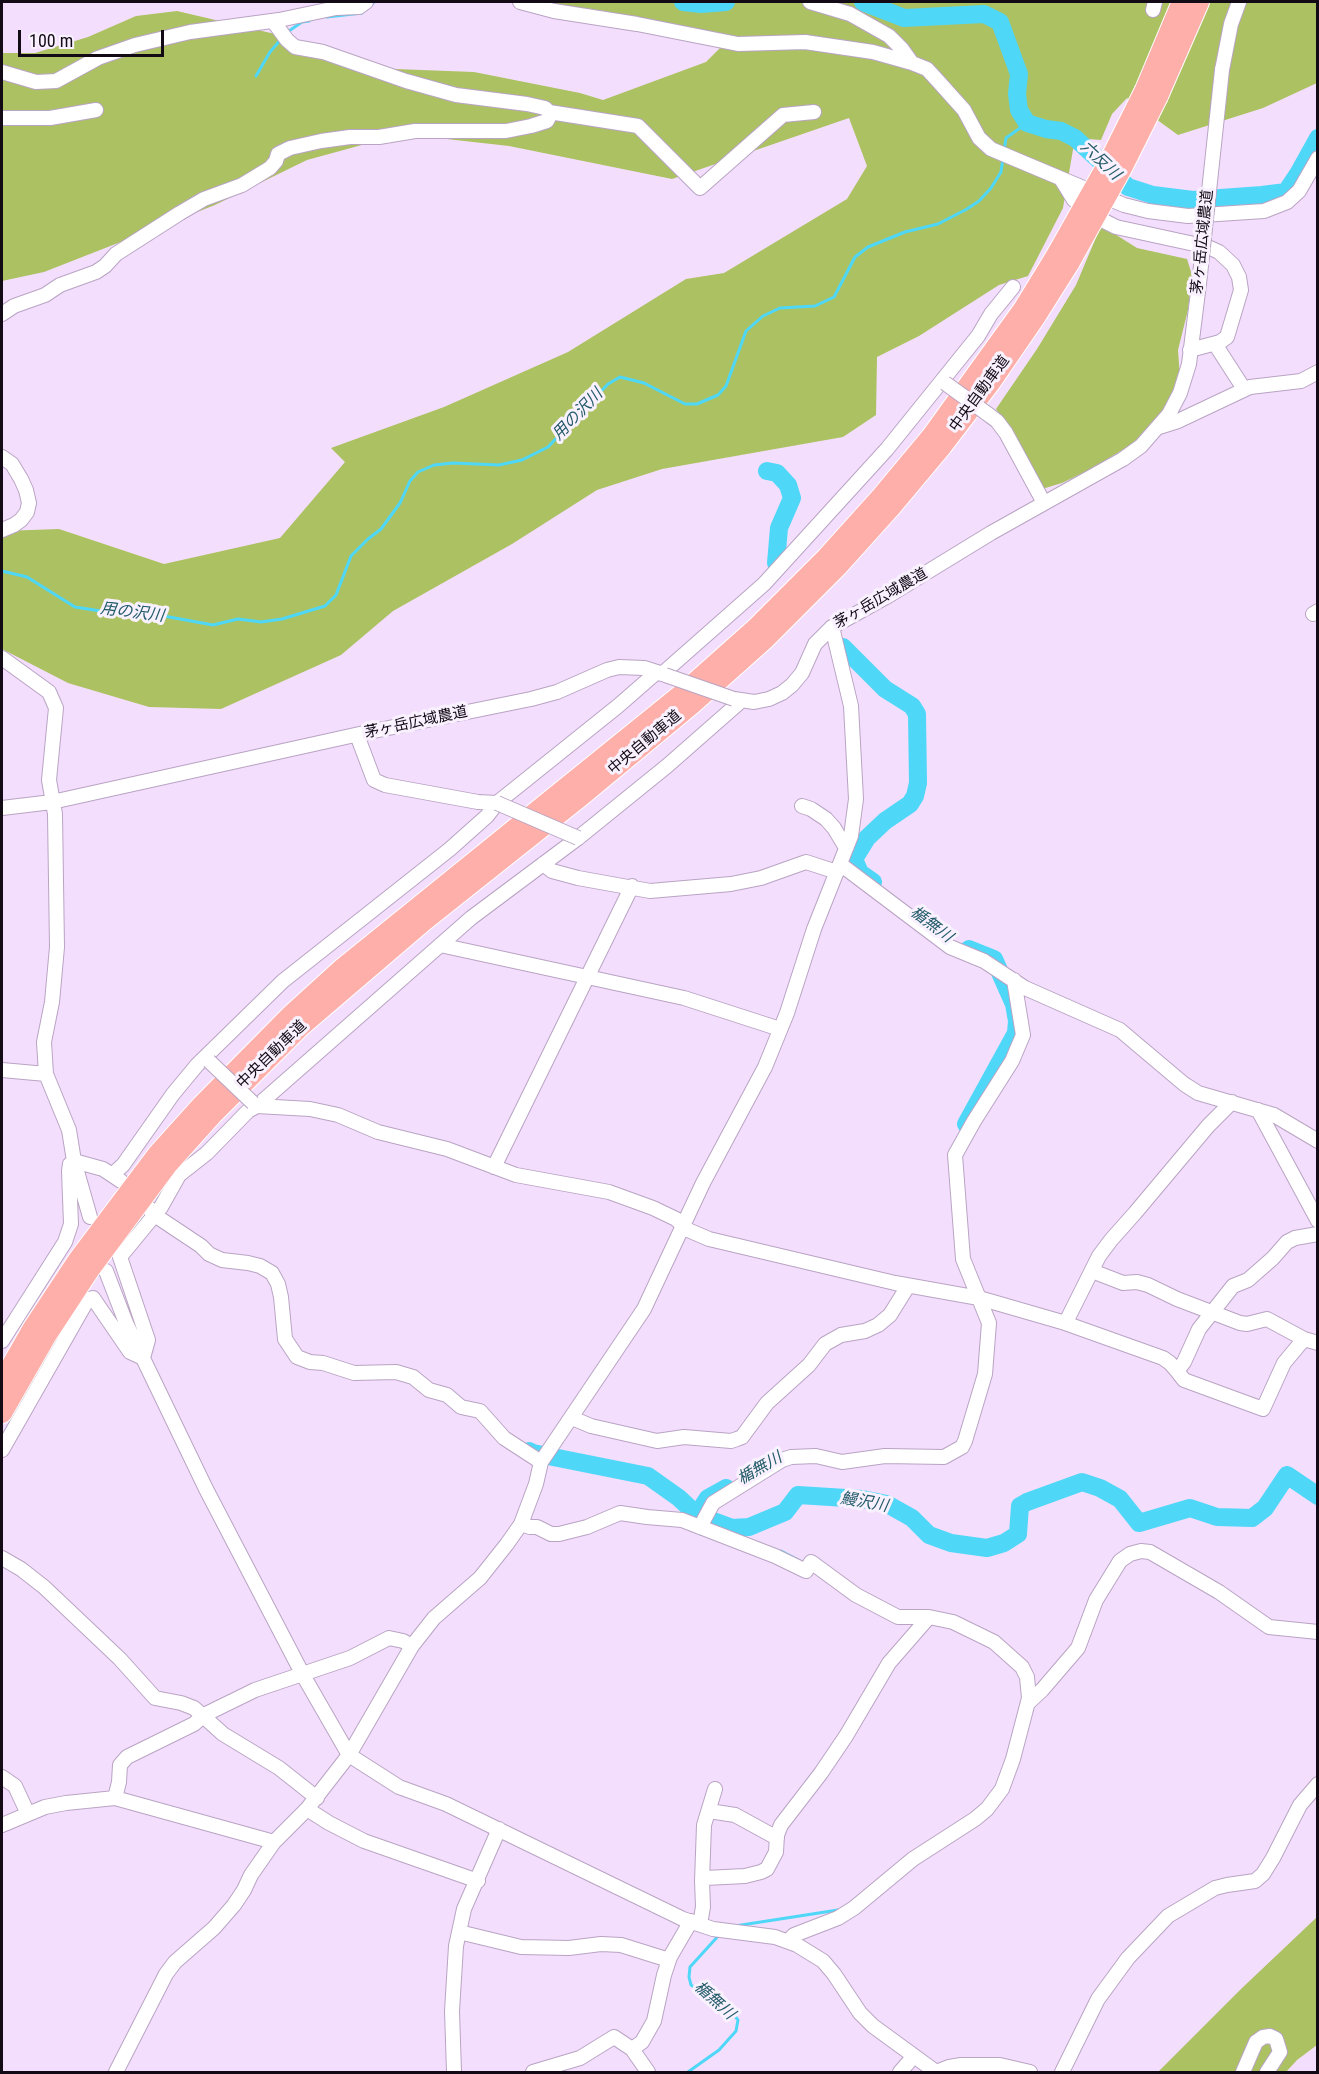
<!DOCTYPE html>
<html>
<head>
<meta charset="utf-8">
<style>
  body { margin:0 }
  #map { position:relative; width:1319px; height:2074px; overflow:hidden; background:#f4defe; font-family:"Roboto Condensed",sans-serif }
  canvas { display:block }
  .frame { position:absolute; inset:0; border:3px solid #120a15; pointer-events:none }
  .scale { position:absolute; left:18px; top:30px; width:146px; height:27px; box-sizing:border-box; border:3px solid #120a15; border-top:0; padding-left:8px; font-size:18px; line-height:21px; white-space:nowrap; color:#120a15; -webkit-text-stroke:4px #f9f1fe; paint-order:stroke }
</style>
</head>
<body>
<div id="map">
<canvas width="1319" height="2074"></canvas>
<div class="frame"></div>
<div class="scale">100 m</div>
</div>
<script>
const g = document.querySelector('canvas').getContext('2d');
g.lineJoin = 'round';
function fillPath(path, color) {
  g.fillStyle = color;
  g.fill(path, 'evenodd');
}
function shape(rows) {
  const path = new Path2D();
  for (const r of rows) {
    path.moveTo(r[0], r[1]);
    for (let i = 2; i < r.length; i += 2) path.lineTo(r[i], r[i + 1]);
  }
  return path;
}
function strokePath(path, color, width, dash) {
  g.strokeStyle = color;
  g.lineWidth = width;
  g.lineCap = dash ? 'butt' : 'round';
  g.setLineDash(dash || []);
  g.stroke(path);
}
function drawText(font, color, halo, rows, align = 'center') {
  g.font = font + ' "Roboto Condensed","Noto Sans JP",sans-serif';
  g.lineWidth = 6;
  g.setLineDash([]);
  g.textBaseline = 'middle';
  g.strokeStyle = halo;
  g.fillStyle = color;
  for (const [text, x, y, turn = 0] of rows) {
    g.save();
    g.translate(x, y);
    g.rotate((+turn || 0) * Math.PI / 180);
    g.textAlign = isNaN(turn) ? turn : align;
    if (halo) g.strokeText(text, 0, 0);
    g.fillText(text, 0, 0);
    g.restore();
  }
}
fillPath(shape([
  [525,2,1317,2,1317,83,1263,108,1178,135,1127,98,1112,114,1101,140,1075,138,1063,208,1028,276,999,285,919,336,877,357,876,415,843,437,662,469,597,490,512,544,393,611,341,655,221,709,149,707,68,683,2,649,2,531,59,529,164,564,280,538,345,462,331,448,444,407,568,352,686,279,724,273,847,199,867,166,849,118,672,179,509,146,402,134,307,160,215,205,44,272,2,281,2,53,35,53,88,37,136,16,177,11,275,34,344,62,395,69,474,72,580,93,603,100,706,62,726,42,605,11],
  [1100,228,1110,231,1137,248,1187,259,1192,275,1188,310,1178,350,1180,378,1169,402,1153,426,1129,446,1091,469,1062,483,1042,489,1021,445,996,409,1037,349,1076,285],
  [1317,1917,1317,2045,1297,2060,1286,2072,1158,2072,1241,1989]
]), '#acc161');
strokePath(shape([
  [367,9,374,2],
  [327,17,362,13],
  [286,33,302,22,309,21],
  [256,76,270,52,282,38],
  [1004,151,1006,138,1027,123],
  [2,571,27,577,75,607,107,612,142,612,213,625,238,619,261,622,282,619,325,606,336,595,351,556,368,539,381,529,400,503,410,481,418,472,434,465,453,463,499,465,522,460,548,447,608,384,620,377,644,383,685,404,697,404,718,395,726,386,746,331,763,316,780,308,815,306,834,297,855,257,868,247,905,232,938,224,967,209,979,201,991,188,1001,172,1003,158],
  [698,1531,700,1534,710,1536],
  [781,1551,804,1563],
  [735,1926,838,1910],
  [688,2072,719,2050,736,2031,738,2020,730,2010,691,1985,689,1977,690,1967,720,1934]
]), '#4fd7f8', 3);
strokePath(shape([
  [683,2,701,4,726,2],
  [863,2,904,18,984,14,1000,22,1019,74,1017,94,1019,110,1027,123,1046,129,1061,131,1075,138,1128,187,1153,195,1193,200,1262,195,1286,192,1298,174,1318,138],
  [767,471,777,473,788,485,792,498,779,528,776,563],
  [843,647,885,689,912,706,917,714,918,783,915,796,910,804,885,821,867,838,854,859,860,873,873,882],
  [966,1124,1016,1033,1017,1021,1014,1004,994,959,969,949],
  [529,1451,533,1453,648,1476,679,1498,697,1515,732,1528,749,1527,785,1512,798,1495,862,1499,887,1504,912,1518,929,1535,951,1543,987,1548,1004,1543,1018,1534,1020,1506,1027,1502,1082,1482,1100,1488,1120,1499,1139,1523,1190,1508,1217,1517,1252,1518,1265,1508,1287,1475,1318,1496],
  [697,1515,708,1498,726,1488]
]), '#4fd7f8', 18);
const minor = shape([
  [520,2,554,11,637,24,738,44,805,42,873,52,912,63,927,69,938,81,964,110,979,138,991,149,1124,205,1148,211,1188,216,1264,211,1287,202,1299,191,1318,158],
  [810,2,850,14,889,36,902,49,912,63],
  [1153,10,1155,2],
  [1222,70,1231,24,1239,2],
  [2,72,36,82,56,81,98,58,135,45,190,32,279,20,336,8,359,7,366,2],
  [549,112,638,126,700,188,783,115,814,112],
  [2,118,50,118,96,110],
  [1061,179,1074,200,1106,222,1116,227,1208,247,1219,252,1233,265,1239,277,1241,290,1227,337,1220,342,1190,350],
  [2,314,14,306,45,295,60,285,96,272,105,266,116,254,180,213,204,199,242,185,270,168,276,161,278,154,290,148,321,141,350,137,379,137,415,131,506,131,531,126,547,121,549,117,549,112,545,108,527,104,456,95,406,81,323,52,295,47,287,40,273,21],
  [1215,344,1244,389],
  [989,415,997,421,1006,433,1044,503],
  [1159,427,1178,421,1250,387,1301,381,1318,372],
  [2,457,12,464,21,479,26,490,29,503,27,512,21,520,14,525,2,530],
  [1313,614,1318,611],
  [2,658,49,692,56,708,49,780,55,814,57,947,52,1002,44,1042,46,1074],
  [662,674,764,584,887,449,978,336,991,314,1013,287],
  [734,699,754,702,769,699,782,693,792,685,802,673,815,644,832,627,888,596,991,533,1123,459,1141,446,1169,414,1180,393,1189,364,1199,284],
  [357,735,374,780,385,785,478,802,497,803],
  [802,806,811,809,826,819,834,828,846,848],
  [2,808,52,802,364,733,531,699,557,692,607,670,619,667,644,668,663,674],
  [543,864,552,871,578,878,650,891,731,884,761,878,806,862,837,872],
  [840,864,950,947,984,961,1025,988,1120,1030,1184,1084,1198,1093,1274,1115,1318,1141],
  [440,945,684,998,780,1029],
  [2,1070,46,1074,69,1130,74,1161,90,1217],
  [255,1104,257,1106,310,1109,338,1115,378,1132,447,1149,516,1175,609,1192,653,1208,676,1219,688,1230,709,1239,895,1283,979,1298,1062,1322,1067,1320,1099,1256,1111,1240,1135,1213,1208,1126,1232,1102],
  [1258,1110,1318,1221],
  [74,1161,103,1169,121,1181],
  [494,1167,632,886],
  [113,1174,123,1165,173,1094,197,1065,283,981,450,849,487,816,497,803,618,706,657,672],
  [149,1208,153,1214,201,1246,209,1254,222,1260,248,1263,260,1266,272,1273,278,1284,281,1297,285,1339,297,1357,310,1362,323,1363,354,1373,396,1372,413,1377,429,1390,447,1395,461,1407,480,1411,504,1438,541,1462],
  [106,1271,126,1323,206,1489,303,1675,349,1755,399,1787,446,1804,683,1919,713,1929,775,1937,797,1945,823,1961,834,1974,860,2013,873,2026,936,2072],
  [1092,1271,1123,1283,1137,1282,1148,1285,1177,1299,1240,1323,1247,1324,1267,1319,1304,1339,1318,1343],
  [1062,1322,1163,1358,1170,1363,1177,1371],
  [1304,1339,1284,1363,1263,1409,1184,1380,1177,1371,1184,1362,1199,1329,1233,1286,1248,1280,1273,1258,1287,1242,1295,1238,1318,1234],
  [2,1341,65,1242,71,1224,69,1171,70,1164,74,1161],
  [572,1418,591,1426,657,1441,684,1437,731,1441,737,1439,742,1437,767,1403,809,1365,825,1344,841,1335,865,1331,878,1325,890,1315,908,1286],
  [2,1450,88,1299,93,1298,130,1352,143,1358,148,1340,120,1257,161,1207,179,1175,207,1153,248,1111,257,1106,471,918,578,838,667,766,741,701],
  [521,1524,530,1527,537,1527,551,1534,559,1534,587,1527,620,1513,647,1517,682,1520,775,1556,806,1571,811,1562,856,1595,898,1617,929,1617,953,1622,994,1642,1022,1667,1027,1677,1029,1698,1013,1759,1002,1789,987,1809,975,1819,913,1859,854,1908,838,1918,794,1935,788,1941],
  [700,1527,713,1503,782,1460,791,1457,816,1456,842,1462,885,1456,944,1457,962,1447,965,1441,985,1374,989,1323,963,1259,955,1155,974,1121,1012,1061,1023,1035,1014,980],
  [2,1558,21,1569,44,1587,120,1659,155,1698,181,1703,194,1708,223,1734,279,1768,317,1798],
  [1028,1703,1042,1690,1078,1648,1096,1600,1120,1561,1130,1554,1141,1551,1150,1552,1219,1592,1269,1627,1318,1632],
  [2,1777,15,1786,28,1814],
  [115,1798,119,1782,120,1765,127,1757,194,1724,204,1715,255,1690,350,1658,389,1638,403,1641,412,1646],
  [307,1809,329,1823,364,1841,478,1881],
  [709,1811,735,1815,777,1838],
  [2,1825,45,1807,66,1803,115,1798,274,1842,307,1809,349,1755,412,1646,434,1618,480,1578,507,1544,521,1524,536,1484,541,1462,644,1309,703,1183,765,1067,787,1013,814,929,851,836,856,799,851,706,832,627],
  [702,1881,704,1825,715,1789],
  [700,1924,703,1907,702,1881,705,1878,745,1876,761,1872,767,1869,776,1852,777,1835,781,1825,821,1773,846,1736,889,1663,929,1617],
  [459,1932,521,1947,569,1948,601,1944,621,1945,669,1960],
  [632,2049,642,2042,654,2021,664,1975,670,1957,691,1921],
  [116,2072,166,1974,175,1962,214,1928,234,1905,244,1890,251,1875,274,1842],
  [454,2072,452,2011,456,1946,464,1909,499,1829],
  [533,2072,580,2058,614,2037,632,2049,648,2072],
  [900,2072,914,2056],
  [936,2072,949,2067,961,2065,1000,2065,1030,2072],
  [1062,2072,1098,1999,1128,1958,1168,1916,1215,1888,1227,1885,1255,1881,1263,1874,1273,1858,1300,1805,1318,1784],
  [1243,2072,1256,2042,1263,2037,1270,2036,1276,2039,1280,2052,1267,2072]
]);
const highway = shape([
  [1145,90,1182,2],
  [1158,96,1199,2],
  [2,1382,33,1328,78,1260,157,1155,202,1105,290,1016,344,967,683,693,755,629,827,557,881,497,931,437,1024,308,1057,254],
  [2,1413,46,1336,90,1269,168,1164,212,1115,300,1027,424,921,580,797,692,704,765,639,837,567,891,507,942,446,990,383,1036,316,1070,262]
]);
strokePath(minor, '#b9a4c3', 16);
strokePath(highway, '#fff', 22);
strokePath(minor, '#fff', 14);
strokePath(highway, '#feafa9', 20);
const minorBridge = shape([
  [1199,284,1222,70],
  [945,383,989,415],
  [665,675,734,699],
  [497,803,578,838],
  [209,1061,253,1103]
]);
const highwayBridge = shape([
  [1057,254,1110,160,1145,90],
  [1070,262,1121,170,1158,96]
]);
strokePath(minorBridge, '#b9a4c3', 16, []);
strokePath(highwayBridge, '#fff', 22, []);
strokePath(minorBridge, '#fff', 14);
strokePath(highwayBridge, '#feafa9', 20);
drawText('15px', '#120a15', '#f9f1fe', [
  ["茅ヶ岳広域農道",1203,242,-84],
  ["中央自動車道",980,394,-54],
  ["茅ヶ岳広域農道",881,599,-30],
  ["茅ヶ岳広域農道",416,723,-12],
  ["中央自動車道",645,743,-40],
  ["中央自動車道",272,1055,-44]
]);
drawText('italic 16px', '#235b69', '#f9f1fe', [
  ["六反川",1100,161,43],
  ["用の沢川",578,415,-46],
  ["用の沢川",132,613,7],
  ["楯無川",931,925,37],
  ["楯無川",760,1469,-30],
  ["鰻沢川",864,1503,10],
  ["楯無川",714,2001,42]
]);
</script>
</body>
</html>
